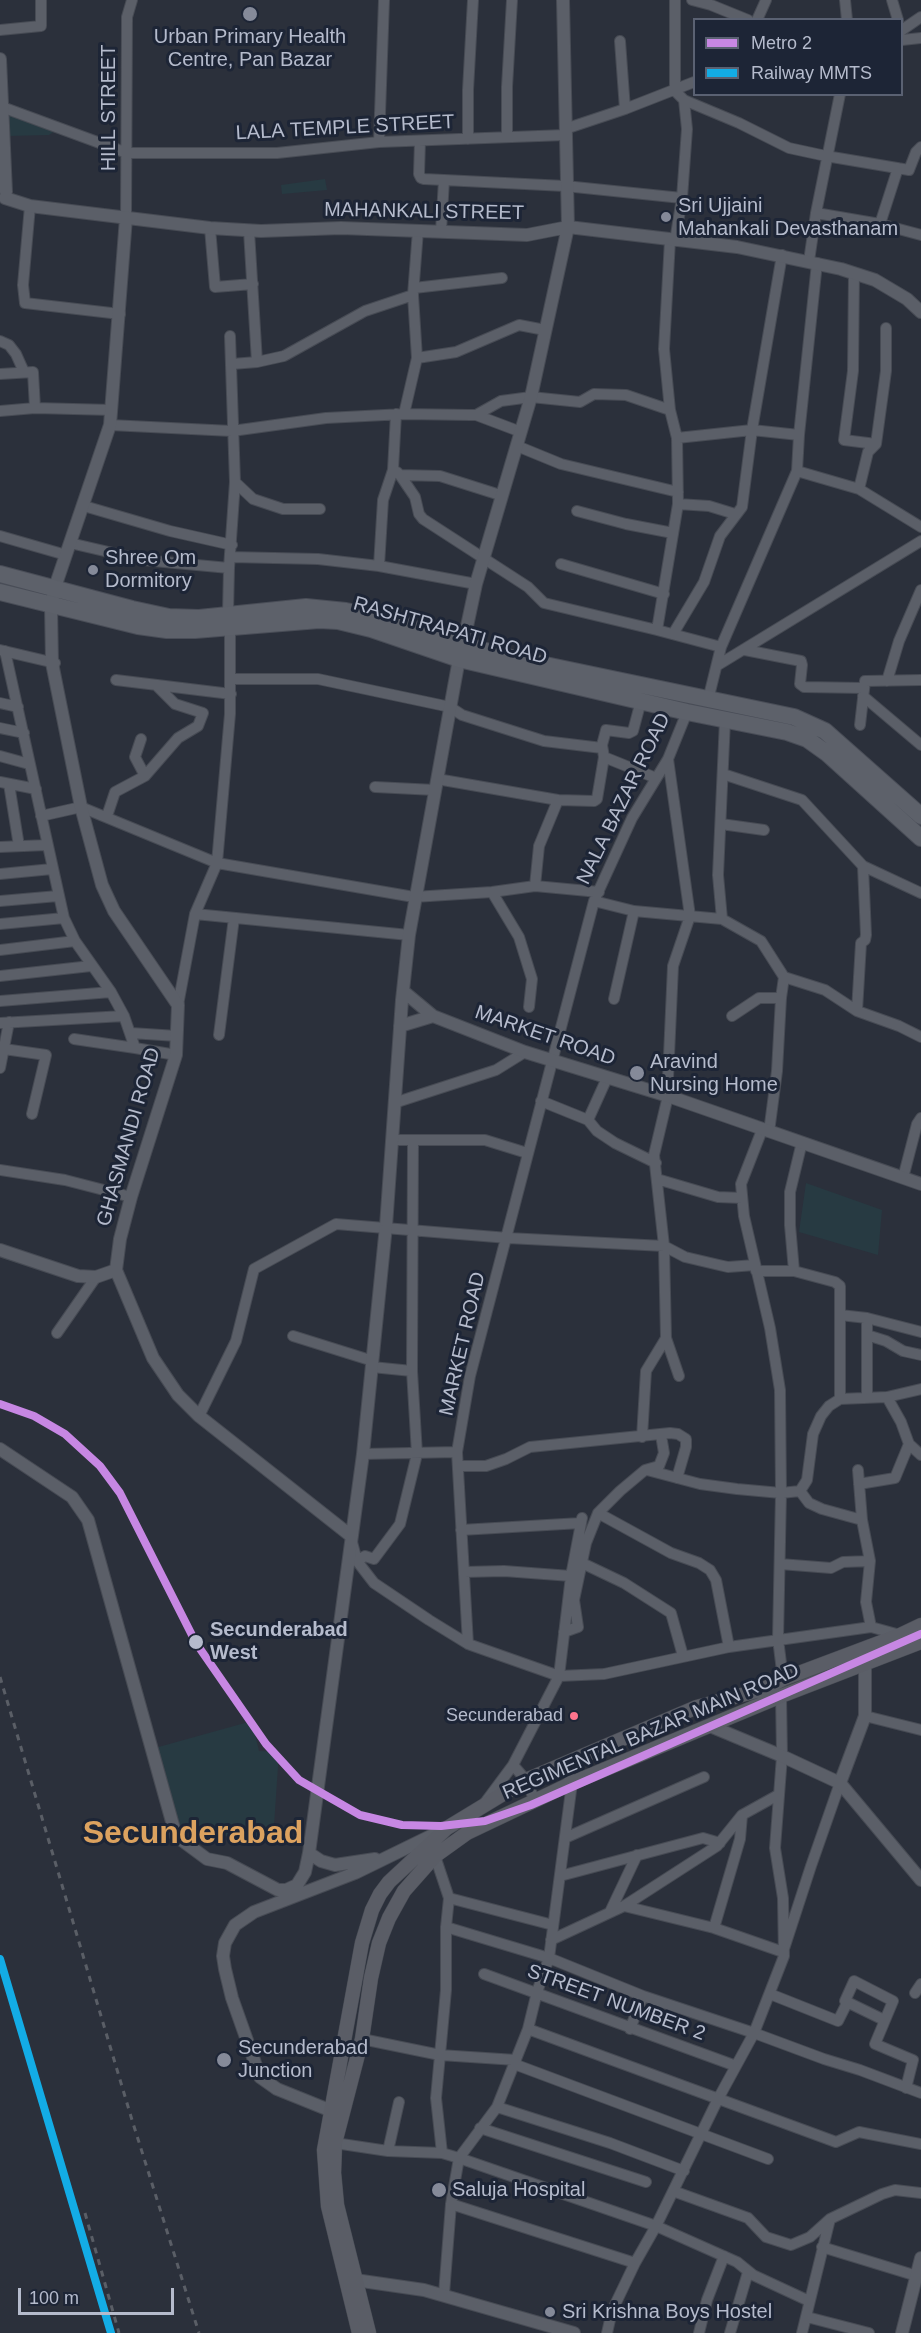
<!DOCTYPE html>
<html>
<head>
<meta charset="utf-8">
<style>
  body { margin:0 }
  #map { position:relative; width:921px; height:2333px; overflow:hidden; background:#2b303b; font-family:Arial,sans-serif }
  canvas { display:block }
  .legend { position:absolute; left:693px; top:18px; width:210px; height:78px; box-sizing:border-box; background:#1d2536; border:2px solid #5a6172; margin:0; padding:8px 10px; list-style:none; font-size:18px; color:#b5bbcc }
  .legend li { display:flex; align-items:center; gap:12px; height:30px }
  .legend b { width:30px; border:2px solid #5a6172 }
  .scale { position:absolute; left:18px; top:2288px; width:156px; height:27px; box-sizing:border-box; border:3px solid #b5bbcc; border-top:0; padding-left:8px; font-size:18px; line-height:21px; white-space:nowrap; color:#b5bbcc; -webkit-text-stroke:4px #1d2536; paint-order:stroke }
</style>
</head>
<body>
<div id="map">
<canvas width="921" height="2333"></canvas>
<ul class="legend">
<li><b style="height:8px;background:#c787e3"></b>Metro 2</li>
<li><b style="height:8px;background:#13ace5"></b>Railway MMTS</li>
</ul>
<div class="scale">100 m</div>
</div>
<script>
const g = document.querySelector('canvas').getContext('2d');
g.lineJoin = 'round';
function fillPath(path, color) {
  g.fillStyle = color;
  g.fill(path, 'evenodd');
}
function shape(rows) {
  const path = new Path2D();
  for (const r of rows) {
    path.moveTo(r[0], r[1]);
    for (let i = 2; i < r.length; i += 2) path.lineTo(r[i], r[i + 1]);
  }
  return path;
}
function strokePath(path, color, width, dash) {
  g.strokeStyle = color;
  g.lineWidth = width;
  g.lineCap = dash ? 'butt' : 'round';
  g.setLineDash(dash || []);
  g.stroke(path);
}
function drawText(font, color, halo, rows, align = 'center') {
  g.font = font + ' Arial,sans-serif';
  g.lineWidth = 6;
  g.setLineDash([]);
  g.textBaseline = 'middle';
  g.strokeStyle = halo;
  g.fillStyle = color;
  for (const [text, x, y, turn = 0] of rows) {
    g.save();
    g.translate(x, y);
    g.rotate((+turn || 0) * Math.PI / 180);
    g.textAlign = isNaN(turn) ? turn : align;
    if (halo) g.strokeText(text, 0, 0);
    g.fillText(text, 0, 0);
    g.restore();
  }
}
fillPath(shape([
  [6,110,61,127,49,135,6,136],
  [325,179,327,190,282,194,281,185],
  [806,1183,882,1210,878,1255,799,1232],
  [252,1721,259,1751,279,1752,273,1840,193,1833,177,1824,155,1748]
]), '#273a42');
const minor = shape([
  [675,0,675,91,684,100,687,129,682,198,675,241],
  [692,0,711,5,748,20],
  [845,0,847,20],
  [892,0,898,20],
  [757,20,766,0],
  [0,30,41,26,41,0],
  [902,30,921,17],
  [902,40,921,38],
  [620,41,625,109],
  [684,100,739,123,789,148,826,156,909,170,916,152,921,147],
  [2,107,127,153,277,153,379,142,565,135],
  [565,129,625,109,694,82],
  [507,137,507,87,512,0],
  [468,139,468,90,473,0],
  [420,141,419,174,421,178,424,179,565,186,682,198],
  [379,142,384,0],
  [30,206,23,285,25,303,120,314],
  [816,213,880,224,921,235],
  [126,218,127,17,132,0],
  [880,224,898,168],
  [210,228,215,287,253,284],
  [249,231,257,362],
  [441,231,444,180],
  [670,240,664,349,670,410,677,438,678,504,657,630,721,647],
  [809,261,816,213,840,94],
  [854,273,853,371,844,440,876,444],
  [414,288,502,278],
  [0,341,9,345,16,354,24,372],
  [417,358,456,352,519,325,545,330],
  [232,364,257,362,284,356,365,311,413,295],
  [0,374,33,372,35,408],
  [0,411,35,408,112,410],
  [404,414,417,358,413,295,418,230],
  [476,415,521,432],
  [110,425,232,431,326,418,404,414,470,415,476,415,501,401,531,397,580,402,594,394,626,395,670,410],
  [677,438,752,430,799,435],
  [517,446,561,464,678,492],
  [797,471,859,489,921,527],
  [397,472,400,475,440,476,500,495],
  [400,475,415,497,419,514,423,519,528,587,544,603,657,630],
  [235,482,253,499,283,509,320,509],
  [859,489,868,452,876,444,886,371,886,328],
  [678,504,709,506,735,514],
  [84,506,170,531,232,545],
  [577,511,626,524,673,533],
  [0,536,66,555],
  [70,543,143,560,229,568],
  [230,557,318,559,379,566,476,584],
  [561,564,664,594],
  [379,566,383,500,393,470,396,414],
  [228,613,229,568,235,482,230,336],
  [673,634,704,582,720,536,742,507,752,430,782,255],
  [0,650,55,663],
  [745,650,801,661,802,665,800,684,804,687,863,688],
  [5,651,64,918,75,941,111,992,124,1016,135,1048,176,1055],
  [718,665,921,541],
  [232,679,318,679,450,707,462,715,544,741,602,748],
  [116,680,231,694],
  [887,681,899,641,921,590],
  [863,696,921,745],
  [708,700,721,647,797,471,799,435,817,263],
  [641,701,633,731,629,733,606,730,602,745,604,757,656,778],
  [0,703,18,707],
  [860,725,865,681,921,680],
  [0,728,24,733],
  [141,739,135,757,145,776],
  [0,756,29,764],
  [668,759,690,916,673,966,668,1078],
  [723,774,802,800,863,866,921,893],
  [437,779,558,800,539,846,535,886],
  [0,782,36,789],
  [9,784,19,846],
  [375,787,435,790],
  [558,800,594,801,597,799,604,757],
  [41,816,81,807,217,863,414,897,492,892,535,886,599,892],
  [107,816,115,792,145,776,178,738,198,726,203,713,175,704,156,685],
  [721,824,764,830],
  [0,847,47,845],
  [0,874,52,869],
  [492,892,519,937,532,979,529,1007],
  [0,901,58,896],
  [594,901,634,911,614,999],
  [634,911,722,919,761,941,784,977,781,998,777,1071,769,1132],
  [195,914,409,935],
  [722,919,718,875,725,720],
  [0,924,64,918],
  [0,950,75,941],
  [0,976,91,966],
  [784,977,825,990,857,1011,899,1026,921,1037],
  [0,1001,111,992],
  [178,1005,195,914,217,863,230,714,230,626],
  [857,1011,861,943,865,940,866,935,863,866],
  [732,1016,759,998,781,998],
  [0,1023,124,1016],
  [131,1033,177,1036],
  [219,1035,234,918],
  [74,1039,135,1048],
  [4,1049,46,1055,32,1114],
  [0,1068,9,1022],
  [668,1096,654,1155,664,1246,666,1338,679,1376],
  [541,1101,588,1120,597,1131,615,1143,656,1163],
  [394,1103,496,1070,525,1052],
  [588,1120,607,1078],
  [762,1130,741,1184,744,1216,770,1328,780,1390,781,1493,778,1639,783,1679],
  [392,1140,485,1140,527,1153],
  [802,1142,790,1192,790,1225,794,1271,835,1282,840,1286,840,1399,887,1397,921,1389],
  [0,1170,65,1180,131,1197],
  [903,1178,917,1124,921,1118],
  [657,1179,718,1197,742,1198],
  [756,1271,794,1271],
  [840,1315,867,1318,867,1398],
  [867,1318,921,1332],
  [57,1333,96,1277],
  [867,1335,886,1341,903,1351,921,1355],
  [293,1336,373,1361],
  [372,1367,412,1371],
  [887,1397,901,1422,909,1444,921,1455],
  [199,1416,236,1341,254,1269,336,1224,508,1238,664,1246,685,1257,719,1265,728,1267,755,1265],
  [642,1437,646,1371,666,1338],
  [363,1454,457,1452],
  [458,1466,486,1466,506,1459,530,1447,670,1433,678,1434,686,1439,686,1447,677,1478],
  [647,1470,700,1484,737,1489,781,1493,800,1491],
  [858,1470,862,1520],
  [859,1484,895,1478,909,1444],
  [800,1491,809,1503,822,1509,862,1520,870,1561,866,1602,871,1627],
  [800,1491,807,1480,813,1434,821,1416,829,1406,840,1399],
  [598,1513,671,1553,699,1563,710,1570,716,1580,729,1647],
  [461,1530,581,1523],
  [352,1542,357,1561,374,1583,429,1620,468,1644,559,1676,604,1674,729,1647,871,1627,900,1635],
  [357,1561,365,1556,374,1559,400,1524,417,1454,412,1371,413,1142],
  [582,1563,624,1583,671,1613,683,1656],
  [780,1564,831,1568,843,1562,870,1561],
  [464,1572,504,1571,571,1576],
  [564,1632,578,1627,574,1600,586,1543,598,1513,620,1491,645,1470,659,1466,664,1453,661,1435],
  [468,1644,457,1452,470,1376,594,901,632,818,668,759,687,712],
  [865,1716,921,1730],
  [513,1765,526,1780,535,1801],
  [484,1804,513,1765,559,1676,571,1576,582,1518],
  [565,1838,704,1777],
  [435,1856,449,1898,446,1927,446,1990,436,2098,442,2153],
  [560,1876,703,1838,720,1843],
  [449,1898,553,1925],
  [624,1906,714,1928,783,1952,811,1866,840,1783],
  [610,1912,637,1855],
  [446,1927,549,1958,643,1996,754,2033,824,2059,860,2070,921,2093],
  [714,1928,740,1839,742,1815,778,1795],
  [551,1940,624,1906,717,1846,742,1815],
  [484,1974,736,2066],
  [915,1993,921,1984],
  [770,1994,838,2021,847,2003],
  [884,2020,845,2001,854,1981,893,2001,875,2044,913,2060,906,2088],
  [528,2029,836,2142,859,2132,921,2144],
  [630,2029,643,1996],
  [362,2039,440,2055,516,2060],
  [514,2064,768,2159],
  [497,2107,610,2143,684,2171],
  [480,2128,646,2182],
  [335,2143,388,2151,442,2153,459,2158,656,2226,737,2262,753,2275,809,2301],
  [388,2151,399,2102],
  [673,2191,748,2218,766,2237,791,2245,810,2237,830,2219,882,2194,895,2190,921,2193],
  [451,2204,635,2263],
  [822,2247,917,2276],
  [444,2294,451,2204,459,2158,497,2107,528,2029,537,1992,549,1958,572,1783,564,1764],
  [807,2317,869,2333],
  [607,2333,612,2311,635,2263,656,2226,718,2099,754,2033,784,1956,783,1898,775,1848,782,1756,781,1696],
  [699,2333,707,2300,724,2256],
  [730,2333,748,2272],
  [802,2333,830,2219]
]);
const tertiary = shape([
  [0,59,6,192],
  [5,198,30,206,210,228,261,231,341,228,527,235,568,227,737,247,841,269,875,280,907,299,921,312],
  [126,218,110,425,55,587,51,606,52,663,81,807,102,885,114,911,178,1005,176,1055,131,1197,120,1239,116,1270,153,1358,178,1395,199,1416,351,1536],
  [463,645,476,584,531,397,568,227,563,0],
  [403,991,433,1016,525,1052,668,1096,921,1184],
  [400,1026,433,1016],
  [0,1250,78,1276,96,1277,116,1270],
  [0,1449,72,1497,88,1520,176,1836,207,1859,227,1863,278,1890,286,1890,297,1885,305,1872,309,1853,363,1454,386,1226,402,1000,409,935,459,659],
  [710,1726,782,1756,840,1783,921,1880],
  [840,1783,865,1716,865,1664],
  [309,1853,321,1861,335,1865,375,1859],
  [339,2114,277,2089,260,2077,232,1998,225,1969,223,1956,225,1943,235,1925,254,1912,355,1873,441,1831],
  [348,2282,355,2280,424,2290,574,2333],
  [902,2333,921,2258]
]);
const secondary = shape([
  [359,2333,328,2206,324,2150,362,1943,372,1910,380,1894,389,1882,447,1828,526,1780,697,1707,764,1689,783,1679,900,1635,921,1625],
  [369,2333,337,2205,334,2173,335,2143,362,2039,371,1978,379,1943,389,1918,404,1891,435,1856,467,1833,572,1783,781,1696,921,1642]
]);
const primary = shape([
  [0,574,132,609,169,617,199,618,306,607,346,611,384,618,446,640,507,657,794,717,825,731,921,816],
  [0,592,138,626,167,630,195,630,319,620,338,621,371,629,459,659,687,712,787,732,807,739,828,754,921,838]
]);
strokePath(minor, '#474b54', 12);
strokePath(tertiary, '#474b54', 14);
strokePath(secondary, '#474b54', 15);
strokePath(primary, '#494d57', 18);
strokePath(minor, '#5b5f68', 10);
strokePath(tertiary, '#5b5f68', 12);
strokePath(secondary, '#5a5d66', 14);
strokePath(primary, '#5d616a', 16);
strokePath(shape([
  [0,1677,132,2120,199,2333],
  [85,2213,119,2333]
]), '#5a5e66', 3, [6, 6]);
strokePath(shape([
  [0,1959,111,2333]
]), '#13ace5', 8);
strokePath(shape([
  [0,1404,34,1416,65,1434,100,1466,120,1493,196,1643,266,1744,299,1780,360,1815,402,1825,441,1826,485,1821,531,1805,921,1634]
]), '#c787e3', 8);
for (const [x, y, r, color] of [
  [250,14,8,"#858a99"],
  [666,217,6,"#858a99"],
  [93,570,6,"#858a99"],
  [637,1073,8,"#858a99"],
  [196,1642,8,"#b5bbcc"],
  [574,1716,5,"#fc738d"],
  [224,2060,8,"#858a99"],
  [439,2190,8,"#858a99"],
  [550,2312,6,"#858a99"]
]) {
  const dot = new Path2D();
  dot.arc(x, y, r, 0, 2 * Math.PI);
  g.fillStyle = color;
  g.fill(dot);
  strokePath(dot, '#1d2536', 2);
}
drawText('18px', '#b5bbcc', '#1d2536', [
  ["Secunderabad",563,1716]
], 'right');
drawText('20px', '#b5bbcc', '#1d2536', [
  ["Urban Primary Health",250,37,"center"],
  ["Centre, Pan Bazar",250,60,"center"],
  ["Sri Ujjaini",678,206],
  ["Mahankali Devasthanam",678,229],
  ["Shree Om",105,558],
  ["Dormitory",105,581],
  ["Aravind",650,1062],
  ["Nursing Home",650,1085],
  ["Secunderabad",238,2048],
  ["Junction",238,2071],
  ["Saluja Hospital",452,2190],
  ["Sri Krishna Boys Hostel",562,2312]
], 'left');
drawText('20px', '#b5bbcc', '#1d2536', [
  ["HILL STREET",109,108,-90],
  ["LALA TEMPLE STREET",345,128,-3],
  ["MAHANKALI STREET",424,212,1],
  ["RASHTRAPATI ROAD",450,631,16],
  ["NALA BAZAR ROAD",624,799,-64],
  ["MARKET ROAD",545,1036,19],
  ["GHASMANDI ROAD",129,1137,-74],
  ["MARKET ROAD",463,1344,-77],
  ["REGIMENTAL BAZAR MAIN ROAD",651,1732,-23],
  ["STREET NUMBER 2",616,2003,20]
]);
drawText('bold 20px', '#b5bbcc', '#1d2536', [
  ["Secunderabad",210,1630],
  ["West",210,1653]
], 'left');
drawText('bold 32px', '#dca25f', '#1d2536', [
  ["Secunderabad",193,1834]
]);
</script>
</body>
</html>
